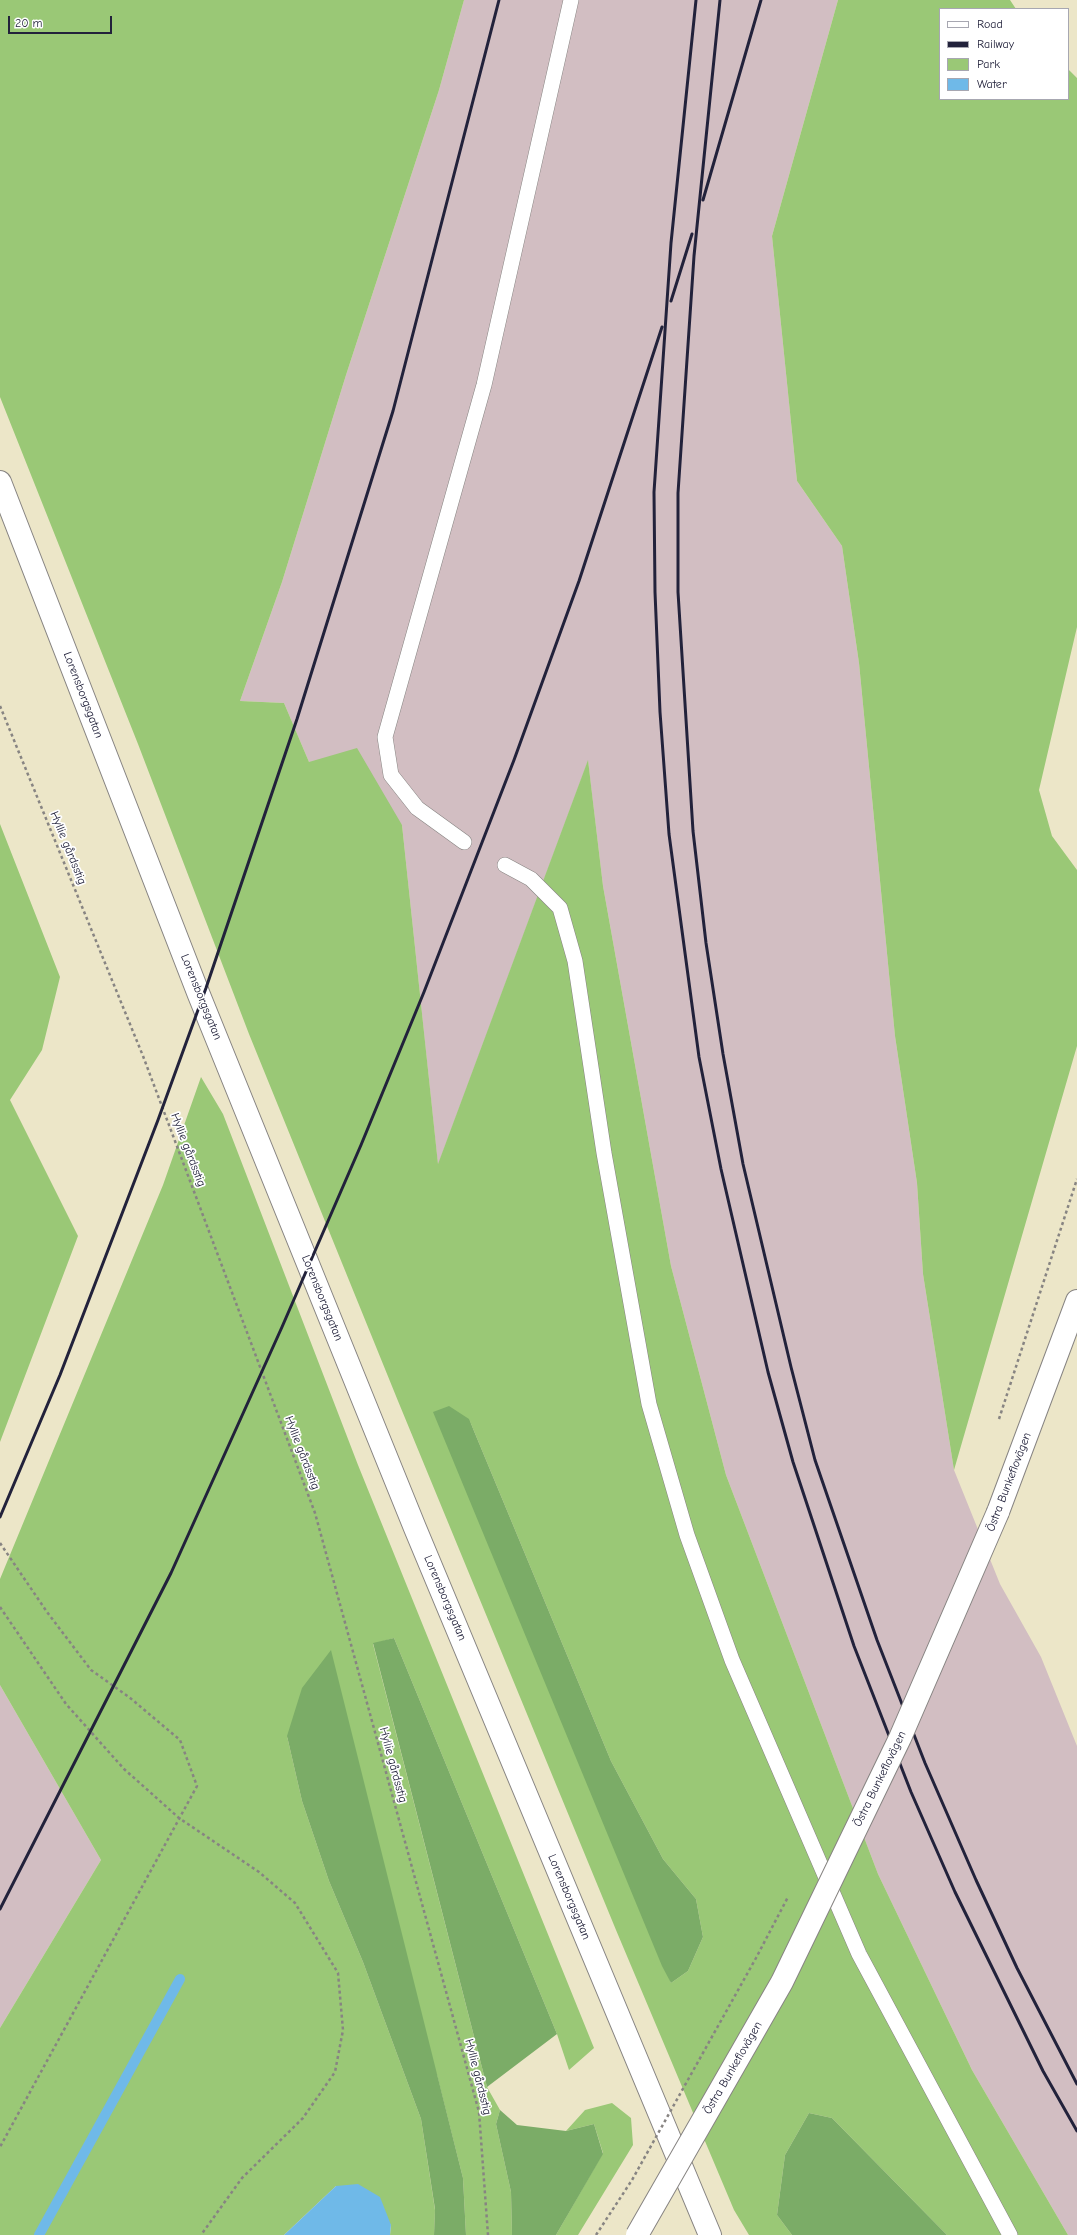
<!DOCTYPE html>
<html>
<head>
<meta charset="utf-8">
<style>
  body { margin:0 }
  #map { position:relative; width:1077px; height:2235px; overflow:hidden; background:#ece6c8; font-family:"Comic Neue",sans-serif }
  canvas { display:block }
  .legend { position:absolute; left:939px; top:8px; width:130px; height:92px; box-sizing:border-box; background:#fff; border:1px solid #a7a7b1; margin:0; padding:5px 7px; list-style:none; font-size:12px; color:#22223b }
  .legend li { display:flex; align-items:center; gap:8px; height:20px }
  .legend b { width:20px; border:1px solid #a7a7b1 }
  .scale { position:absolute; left:8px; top:16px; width:104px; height:18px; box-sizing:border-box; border:2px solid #22223b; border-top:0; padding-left:5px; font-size:12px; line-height:14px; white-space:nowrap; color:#22223b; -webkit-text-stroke:3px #fff; paint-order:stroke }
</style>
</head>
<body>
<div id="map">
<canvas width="1077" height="2235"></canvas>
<ul class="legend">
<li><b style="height:5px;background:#fff"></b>Road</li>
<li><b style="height:5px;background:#22223b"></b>Railway</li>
<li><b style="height:11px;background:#9ac876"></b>Park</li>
<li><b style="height:11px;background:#6fb9e8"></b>Water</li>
</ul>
<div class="scale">20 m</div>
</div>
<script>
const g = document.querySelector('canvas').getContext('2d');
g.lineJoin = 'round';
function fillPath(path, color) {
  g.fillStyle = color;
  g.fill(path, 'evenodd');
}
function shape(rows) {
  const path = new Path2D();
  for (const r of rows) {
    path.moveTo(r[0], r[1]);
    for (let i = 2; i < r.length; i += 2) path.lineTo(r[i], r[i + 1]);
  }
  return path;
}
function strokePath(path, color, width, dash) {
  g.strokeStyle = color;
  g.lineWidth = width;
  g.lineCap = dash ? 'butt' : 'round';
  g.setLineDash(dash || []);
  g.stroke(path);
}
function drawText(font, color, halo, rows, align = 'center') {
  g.font = font + ' "Comic Neue",sans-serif';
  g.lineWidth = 3.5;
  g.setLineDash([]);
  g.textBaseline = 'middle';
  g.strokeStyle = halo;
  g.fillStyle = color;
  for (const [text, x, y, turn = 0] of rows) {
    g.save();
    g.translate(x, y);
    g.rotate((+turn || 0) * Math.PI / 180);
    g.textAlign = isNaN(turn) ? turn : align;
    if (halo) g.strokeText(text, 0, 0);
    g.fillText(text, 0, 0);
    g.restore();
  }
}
fillPath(shape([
  [464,0,838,0,772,236,797,481,842,546,859,663,895,1036,917,1183,923,1274,954,1470,1000,1584,1041,1657,1077,1746,1077,2235,1068,2235,972,2070,878,1874,726,1475,671,1266,603,886,588,761,438,1165,402,825,309,762,284,703,240,701,282,582,346,375,439,90],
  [0,1685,101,1860,0,2028]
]), '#d2bec2');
fillPath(shape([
  [0,0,464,0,439,90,346,375,282,582,240,701,284,703,309,762,357,748,402,825,438,1164,588,760,603,886,671,1266,726,1475,878,1874,972,2070,1068,2235,947,2235,832,2118,809,2113,785,2155,777,2215,792,2235,749,2235,734,2210,616,1930,398,1401,249,1034,138,744,0,397],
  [469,1419,611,1761,663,1859,696,1899,703,1937,688,1971,671,1983],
  [838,0,1010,0,1016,9,940,9,940,99,1068,99,1068,69,1077,78,1077,627,1039,790,1052,836,1077,870,1077,1046,954,1470,923,1274,917,1183,895,1036,859,663,842,546,797,481,772,236],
  [0,824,60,977,42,1050,10,1100,78,1236,0,1442],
  [201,1077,223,1114,358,1465,594,2048,569,2070,557,2034,394,1638,373,1644,487,2087,500,2110,496,2124,511,2192,512,2235,466,2235,463,2178,437,2075,287,1736,302,1801,329,1881,363,1962,421,2119,435,2210,434,2235,390,2235,391,2225,336,2186,284,2235,0,2235,0,2028,101,1860,0,1685,0,1579,163,1185],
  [612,2103,631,2118,633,2145,578,2235,556,2235,603,2153,594,2124,566,2131,585,2110]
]), '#9ac876');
fillPath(shape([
  [449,1406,469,1419,611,1761,663,1859,696,1899,703,1937,688,1971,671,1983,662,1966,433,1412],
  [394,1638,557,2034,487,2087,373,1643],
  [331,1650,463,2178,466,2235,434,2235,435,2209,421,2119,363,1962,329,1881,302,1801,287,1736,302,1688],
  [500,2110,517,2125,566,2131,594,2124,603,2154,556,2235,512,2235,511,2192,496,2124],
  [809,2113,832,2118,947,2235,792,2235,777,2215,785,2155]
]), '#7bac67');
fillPath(shape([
  [358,2184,380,2197,391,2225,390,2235,284,2235,336,2186]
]), '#6fb9e8');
strokePath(shape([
  [39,2235,180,1979]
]), '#6fb9e8', 10);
const lane = shape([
  [464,842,417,808,391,775,385,737,484,385,571,0],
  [505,865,531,879,560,908,575,961,604,1153,649,1404,687,1535,732,1660,859,1954,1010,2235]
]);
const secondary = shape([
  [0,482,199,995,415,1528,710,2235],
  [998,1512,1077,1301]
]);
strokePath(lane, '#878482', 16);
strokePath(secondary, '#878482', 24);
strokePath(shape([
  [0,706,143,1056,315,1513,479,2112,488,2235],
  [999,1419,1077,1179],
  [0,1543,47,1612,91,1670,129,1697,180,1740,197,1786,0,2147],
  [0,1607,66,1704,124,1769,179,1818,259,1872,295,1903,338,1973,343,2030,335,2072,303,2118,242,2178,201,2235]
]), '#878482', 2.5, [3, 3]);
strokePath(lane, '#fff', 15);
strokePath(secondary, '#fff', 22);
strokePath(shape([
  [696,0,671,243,654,492,655,592,660,712,669,834,699,1057,721,1169,768,1372,793,1462,854,1646,911,1792,955,1892,1043,2071,1077,2131],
  [720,0,694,256,678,493,678,592,693,831,706,943,723,1054,743,1164,791,1367,815,1460,877,1640,925,1763,976,1880,1017,1968,1077,2084],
  [703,200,761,0],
  [671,301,692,234],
  [0,1517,60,1375,158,1120,206,988,297,719,393,411,499,0],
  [0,1909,171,1573,282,1327,361,1145,424,992,514,760,579,581,662,327]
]), '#22223b', 3);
const secondaryBridge = shape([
  [637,2235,782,1982,900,1738,998,1512]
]);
strokePath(secondaryBridge, '#878482', 24, []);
strokePath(shape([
  [596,2235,632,2180,756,1958,788,1897]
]), '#878482', 2.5, [3, 3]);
strokePath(secondaryBridge, '#fff', 22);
drawText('12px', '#22223b', '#fff', [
  ["Lorensborgsgatan",83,695,69],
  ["Hyllie gårdsstig",68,848,68],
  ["Lorensborgsgatan",201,997,68],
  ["Hyllie gårdsstig",188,1150,69],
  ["Lorensborgsgatan",322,1298,68],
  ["Hyllie gårdsstig",302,1453,69],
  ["Östra Bunkeflovägen",1009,1482,-69],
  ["Lorensborgsgatan",445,1598,67],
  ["Hyllie gårdsstig",393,1765,75],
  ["Östra Bunkeflovägen",880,1779,-64],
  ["Lorensborgsgatan",569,1897,67],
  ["Östra Bunkeflovägen",733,2068,-60],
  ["Hyllie gårdsstig",478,2077,76]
]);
</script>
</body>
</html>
